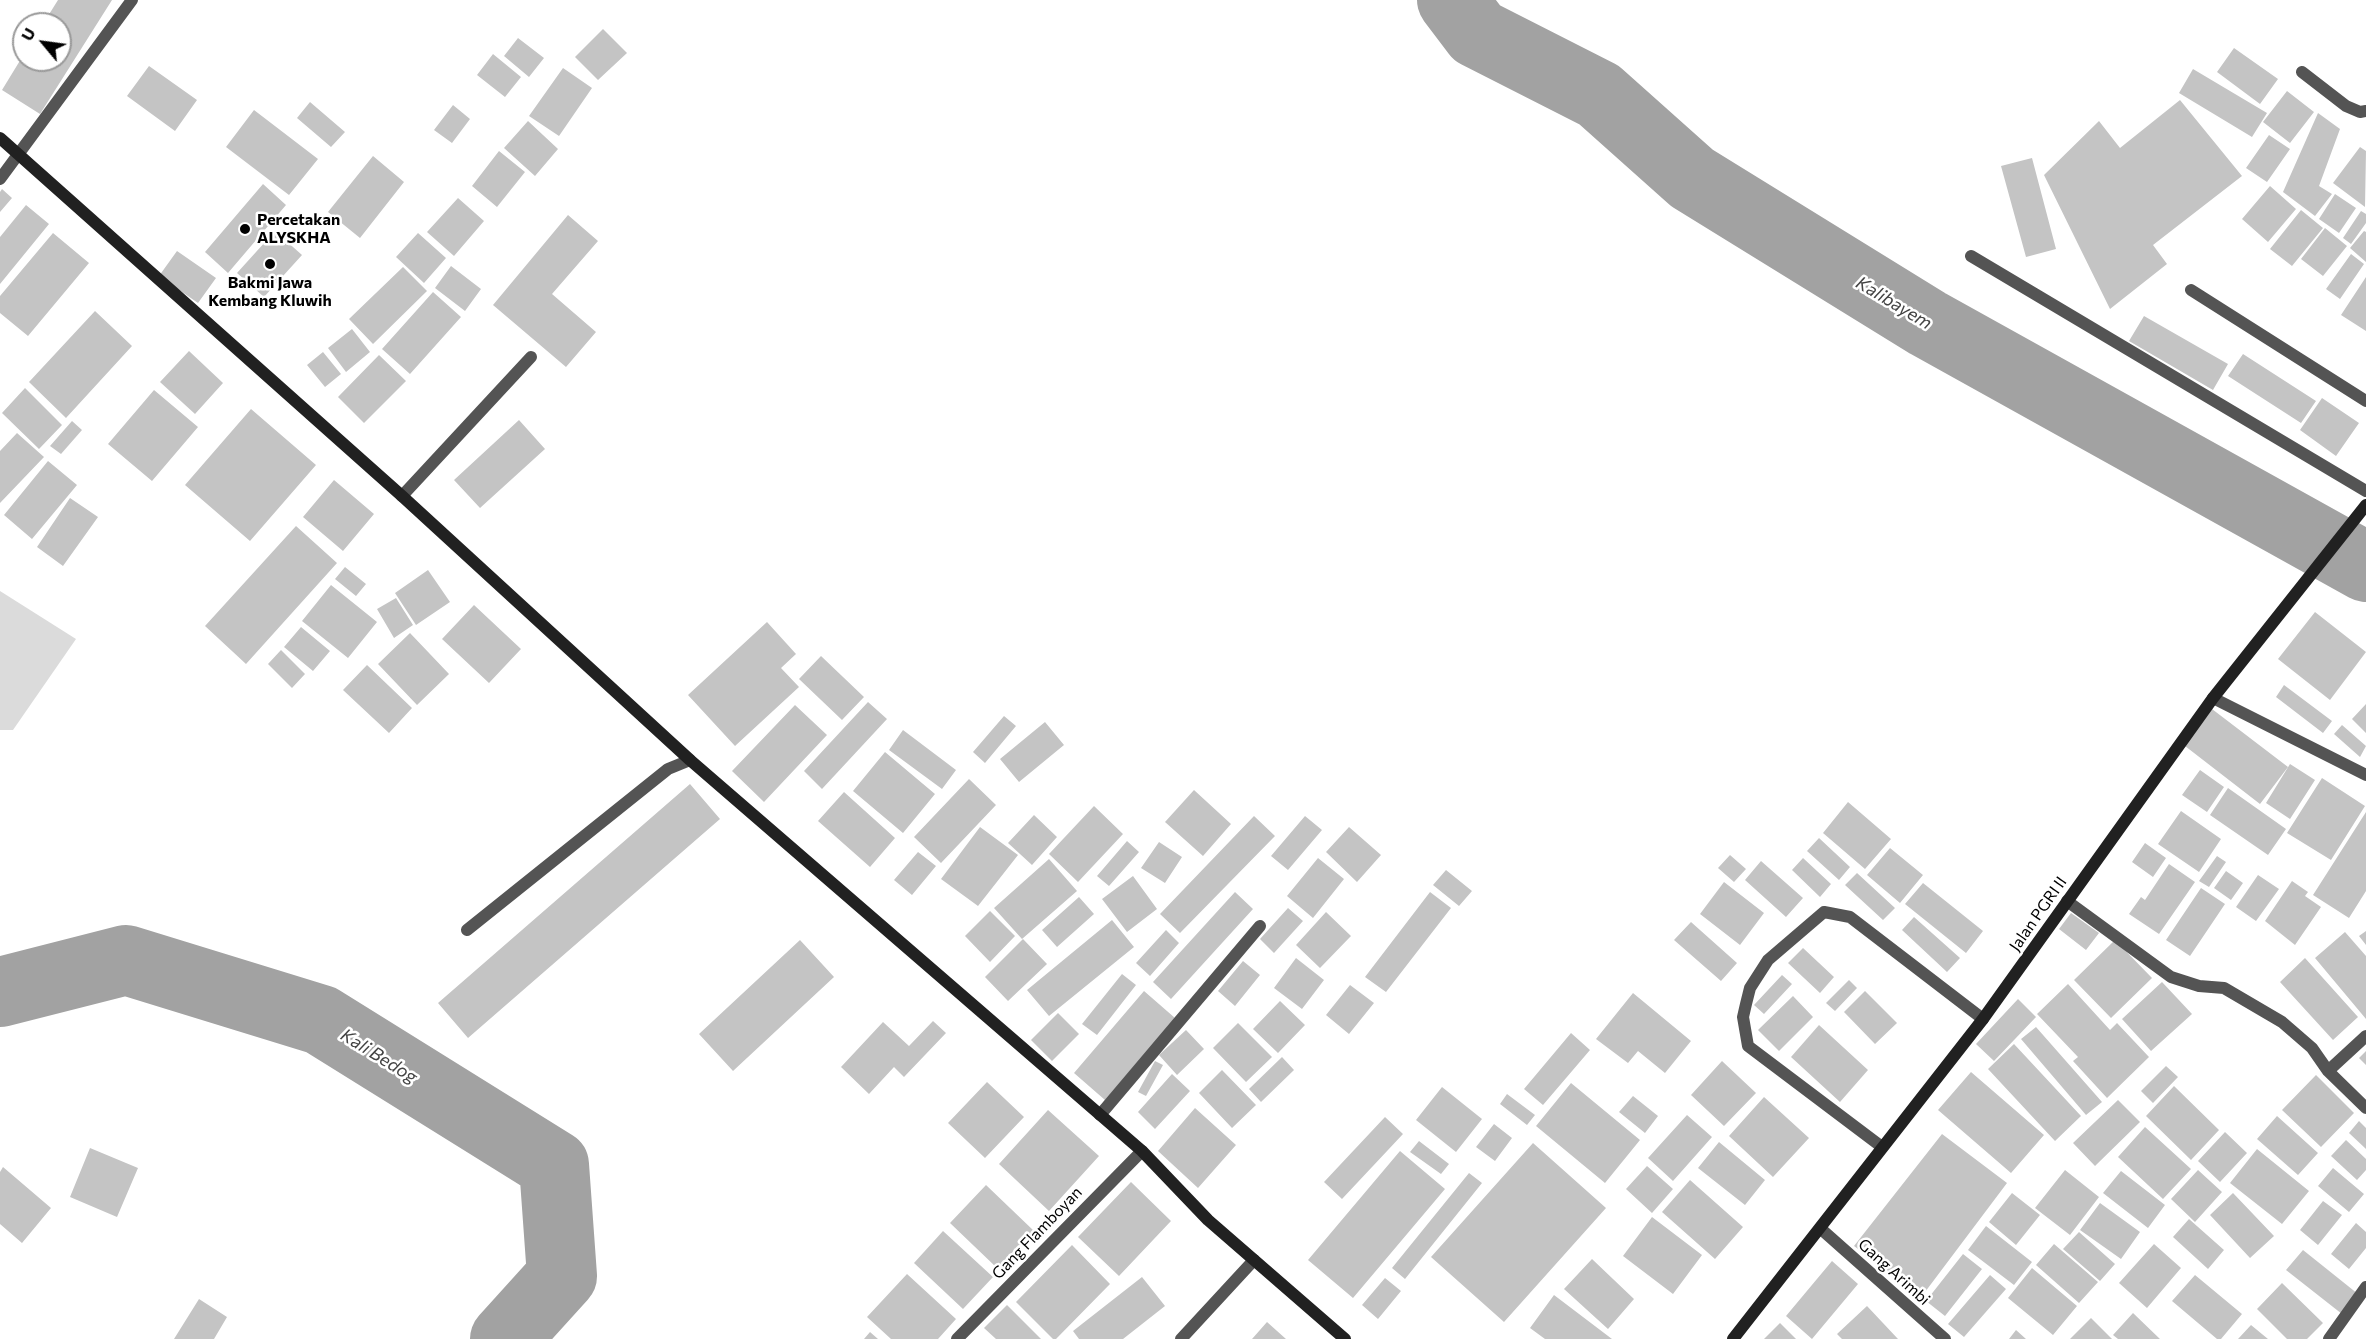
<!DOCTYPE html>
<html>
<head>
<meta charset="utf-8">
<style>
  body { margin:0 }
  #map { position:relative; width:2366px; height:1339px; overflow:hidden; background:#fff; font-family:Commissioner,sans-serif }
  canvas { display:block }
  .north { position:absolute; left:12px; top:12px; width:60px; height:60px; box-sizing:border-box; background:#fff; border:2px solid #999; border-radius:50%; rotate:299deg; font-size:16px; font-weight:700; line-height:24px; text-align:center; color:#000 }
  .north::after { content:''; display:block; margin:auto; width:21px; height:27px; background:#000; clip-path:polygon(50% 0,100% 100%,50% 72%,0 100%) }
</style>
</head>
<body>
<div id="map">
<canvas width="2366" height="1339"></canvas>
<div class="north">U</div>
</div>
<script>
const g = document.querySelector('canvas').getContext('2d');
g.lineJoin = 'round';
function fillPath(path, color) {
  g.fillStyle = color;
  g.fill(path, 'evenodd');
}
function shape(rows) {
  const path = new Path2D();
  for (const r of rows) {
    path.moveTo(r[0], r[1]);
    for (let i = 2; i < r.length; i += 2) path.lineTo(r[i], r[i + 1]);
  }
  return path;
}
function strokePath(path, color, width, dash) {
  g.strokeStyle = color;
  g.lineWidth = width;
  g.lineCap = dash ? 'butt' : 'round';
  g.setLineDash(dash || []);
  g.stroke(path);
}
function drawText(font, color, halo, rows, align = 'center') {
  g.font = font + ' Commissioner,sans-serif';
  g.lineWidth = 5;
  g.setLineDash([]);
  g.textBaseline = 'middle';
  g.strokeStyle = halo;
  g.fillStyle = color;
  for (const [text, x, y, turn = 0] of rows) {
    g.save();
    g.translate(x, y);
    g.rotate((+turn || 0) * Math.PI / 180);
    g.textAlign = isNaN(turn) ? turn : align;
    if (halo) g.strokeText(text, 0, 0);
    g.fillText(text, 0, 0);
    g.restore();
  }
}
fillPath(shape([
  [0,591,76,639,13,730,0,730]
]), '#dbdbdb');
strokePath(shape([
  [1452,0,1477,33,1599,95,1692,178,1927,323,2366,567],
  [0,992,126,960,321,1020,554,1165,562,1276,505,1339]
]), '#a2a2a2', 70);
fillPath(shape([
  [58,0,112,0,40,114,2,90,24,54,24,60,60,60,60,24,43,24],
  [603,29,627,53,598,80,575,57],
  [518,38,544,58,529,77,504,56],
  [2234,48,2278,79,2260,104,2217,72],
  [493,54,521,77,505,97,477,75],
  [149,66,197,100,175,131,127,96],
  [563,68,592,88,559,136,529,116],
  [2193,69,2267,113,2252,137,2179,93],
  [2287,91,2314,112,2290,143,2263,122],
  [2180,100,2242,176,2153,245,2167,264,2110,309,2044,175,2099,121,2120,148],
  [310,102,345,132,331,147,297,118],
  [453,105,470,119,452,143,434,130],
  [254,110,318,159,289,195,226,147],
  [2318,113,2340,129,2319,186,2332,194,2315,216,2283,192],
  [528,121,558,149,535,176,504,148],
  [2269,135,2290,149,2267,182,2246,168],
  [2360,147,2366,151,2365,207,2333,183],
  [499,151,525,172,497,207,472,186],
  [373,156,404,182,360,238,328,212],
  [2032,158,2056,249,2026,257,2001,166],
  [263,184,286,205,228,273,205,252],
  [2270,186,2296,209,2268,242,2242,219],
  [2,189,12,198,0,212,0,192],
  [2335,194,2356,208,2339,233,2319,219],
  [458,198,484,221,454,256,427,232],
  [26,205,49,224,0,284,0,237],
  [2301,210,2323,228,2292,266,2270,249],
  [2361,211,2366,214,2366,223,2351,244,2343,238],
  [568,215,598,241,552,294,596,332,566,367,493,305],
  [2325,228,2347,246,2323,276,2301,259],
  [275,231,302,255,264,297,237,273],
  [2364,231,2366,232,2366,262,2350,248],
  [53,233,89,263,28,336,0,313,0,296],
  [418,233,446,258,424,283,396,257],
  [177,251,216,278,198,303,159,276],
  [2351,254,2364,264,2340,299,2326,289],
  [451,266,481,289,465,311,435,288],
  [403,267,427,291,373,344,349,319],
  [2366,277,2366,331,2341,315],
  [433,292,461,317,410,374,382,349],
  [95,311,132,346,66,418,29,382],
  [2144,316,2228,364,2213,390,2129,341],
  [352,329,370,352,346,372,328,348],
  [189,351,223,383,195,414,160,382],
  [323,352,341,374,325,387,307,365],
  [2243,354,2316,401,2301,423,2228,376],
  [379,355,406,381,364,423,338,397],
  [25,388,62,425,39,449,2,413],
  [154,390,198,427,152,481,108,444],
  [2322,398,2359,423,2336,456,2300,430],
  [251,409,316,465,250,541,185,485],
  [519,420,545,449,480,508,454,480],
  [72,421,82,430,61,454,50,446],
  [17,433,44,457,0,503,0,451],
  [48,461,77,485,32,539,4,515],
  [334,480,374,514,343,551,303,517],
  [70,498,98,517,63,566,37,547],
  [296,526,337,563,246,664,205,626],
  [345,567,366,584,356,596,335,579],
  [428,570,450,602,416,625,395,593],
  [331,585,377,622,348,658,302,621],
  [396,598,413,625,394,638,377,609],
  [474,605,521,649,489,683,442,639],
  [2315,612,2366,652,2330,700,2278,659],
  [767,622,796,654,781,668,799,687,735,746,688,695],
  [301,627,330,651,313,671,284,647],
  [410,633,449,674,417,705,378,664],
  [281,650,305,674,292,688,268,664],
  [821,656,864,697,842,720,799,679],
  [367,665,412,708,389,733,343,690],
  [2284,685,2332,721,2323,733,2276,697],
  [868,702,887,719,822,789,804,771],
  [2366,704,2366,733,2352,719],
  [795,705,827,735,764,802,732,771],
  [2212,709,2288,767,2260,804,2185,746],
  [1004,716,1016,726,985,763,973,752],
  [1045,722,1064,745,1019,782,1000,759],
  [2342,725,2366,746,2360,757,2334,734],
  [903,730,956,770,942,789,889,750],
  [885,752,935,794,903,833,853,791],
  [2290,764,2315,780,2290,819,2266,803],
  [2200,770,2224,787,2207,812,2182,795],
  [2322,778,2365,806,2331,860,2287,833],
  [969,779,996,805,941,863,914,837],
  [690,784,720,819,468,1038,438,1003],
  [2228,788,2286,829,2268,855,2210,815],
  [1194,790,1231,824,1203,856,1165,822],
  [844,792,895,838,870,867,818,821],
  [1848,802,1891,839,1865,869,1823,833],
  [1094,806,1123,834,1078,882,1049,854],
  [2181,811,2221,839,2199,872,2158,844],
  [2366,812,2366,891,2349,918,2313,895],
  [1034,815,1057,837,1032,865,1008,843],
  [1254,816,1275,836,1180,933,1160,914],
  [1305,816,1322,830,1288,870,1271,856],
  [980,827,1018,855,978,906,941,879],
  [1349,827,1381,855,1357,882,1326,852],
  [1819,838,1850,867,1839,880,1807,851],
  [1127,841,1139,852,1109,886,1097,876],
  [1159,842,1182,857,1165,883,1141,868],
  [2145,843,2166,858,2153,877,2132,862],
  [1890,848,1923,875,1900,903,1867,875],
  [918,852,936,866,912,895,894,880],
  [1730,855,1746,869,1734,882,1718,868],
  [2217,856,2226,862,2209,887,2199,881],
  [1318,858,1344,879,1313,918,1287,896],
  [1803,858,1831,884,1820,897,1792,870],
  [1049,859,1077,891,1022,939,994,908],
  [1761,861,1803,898,1786,917,1745,880],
  [2169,864,2195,882,2159,934,2129,914,2141,897,2145,900],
  [1446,870,1472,891,1459,906,1433,885],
  [2226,871,2243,883,2231,900,2214,888],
  [1857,873,1895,908,1883,920,1845,885],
  [2258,875,2279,889,2256,921,2236,907],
  [1133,876,1157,909,1127,932,1102,899],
  [2292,881,2308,892,2305,896,2321,907,2295,945,2265,921],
  [1724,882,1764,913,1740,945,1700,914],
  [1923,883,1983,931,1966,953,1905,904],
  [2201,888,2225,904,2190,956,2166,940],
  [1235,892,1253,909,1171,999,1153,982],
  [1430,892,1451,908,1386,992,1365,977],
  [1079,897,1094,914,1057,947,1042,930],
  [1288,908,1303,921,1274,953,1260,939],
  [990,911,1015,936,990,962,965,936],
  [1326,912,1351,936,1320,968,1296,945],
  [2071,913,2099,933,2086,950,2059,929],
  [1914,917,1960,958,1947,972,1902,930],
  [1112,920,1134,947,1049,1016,1027,990],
  [1691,922,1737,963,1721,981,1674,940],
  [1166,930,1179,943,1150,976,1136,963],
  [2366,931,2366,945,2359,936],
  [2345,932,2366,956,2366,1019,2315,958],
  [1023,939,1047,964,1008,1001,985,977],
  [800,940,834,977,733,1071,699,1034],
  [2115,940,2152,978,2111,1018,2074,980],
  [1803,948,1834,977,1820,993,1788,963],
  [1296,958,1324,980,1302,1009,1274,988],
  [2305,958,2358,1017,2333,1040,2280,982],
  [1243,961,1260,975,1235,1006,1218,991],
  [1122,974,1136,985,1097,1035,1082,1024],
  [1782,975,1792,984,1764,1014,1754,1005],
  [1849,980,1857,988,1835,1011,1826,1003],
  [2162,982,2192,1014,2151,1051,2122,1019],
  [2068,984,2110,1030,2117,1023,2149,1057,2107,1098,2073,1061,2078,1057,2037,1014],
  [1350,985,1374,1003,1349,1034,1326,1015],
  [1144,991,1175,1018,1105,1100,1074,1073],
  [1865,991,1897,1023,1875,1044,1844,1012],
  [1633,993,1691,1041,1665,1073,1638,1051,1628,1063,1596,1039],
  [1793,996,1813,1017,1779,1051,1758,1030],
  [2018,999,2036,1017,1994,1061,1976,1044],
  [1280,1001,1305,1025,1278,1053,1253,1029],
  [1058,1013,1079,1034,1052,1061,1031,1040],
  [933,1021,946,1033,904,1077,894,1067,869,1094,841,1067,883,1022,909,1046],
  [1238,1023,1272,1057,1246,1082,1213,1048],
  [1819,1025,1868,1070,1840,1102,1791,1057],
  [2036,1027,2102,1102,2086,1115,2021,1039],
  [1186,1030,1204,1049,1177,1075,1159,1055],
  [1571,1033,1590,1050,1543,1105,1524,1089],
  [2014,1044,2081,1116,2055,1141,1988,1069],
  [2366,1051,2366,1065,2359,1058],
  [1282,1057,1294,1070,1261,1102,1249,1089],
  [1155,1061,1163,1065,1146,1096,1138,1092],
  [1722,1061,1756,1093,1724,1126,1691,1095],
  [2166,1066,2178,1077,2153,1103,2141,1091],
  [1222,1070,1256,1105,1232,1128,1199,1093],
  [1971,1072,2044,1135,2011,1173,1938,1110],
  [1172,1074,1190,1091,1155,1129,1138,1112],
  [2316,1075,2354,1113,2321,1147,2282,1110],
  [987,1082,1024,1117,985,1158,948,1123],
  [1571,1083,1640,1140,1605,1183,1536,1126],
  [2174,1086,2219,1130,2191,1160,2146,1116],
  [1442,1087,1482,1119,1456,1152,1416,1120],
  [1507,1094,1535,1115,1527,1125,1500,1104],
  [1633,1096,1658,1116,1645,1133,1619,1112],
  [1764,1097,1809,1138,1773,1177,1729,1136],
  [2118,1100,2140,1122,2095,1166,2073,1143],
  [1195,1108,1236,1145,1198,1188,1158,1151],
  [1048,1110,1099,1156,1049,1211,999,1164],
  [1687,1115,1712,1137,1673,1181,1648,1158],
  [2277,1116,2318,1153,2298,1175,2257,1139],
  [1385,1117,1403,1134,1342,1199,1324,1182],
  [2359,1121,2366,1128,2366,1149,2349,1133],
  [1494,1124,1512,1138,1495,1161,1476,1147],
  [2145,1127,2191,1169,2163,1199,2118,1157],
  [2225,1132,2247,1153,2220,1182,2198,1161],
  [1942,1134,2007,1183,1922,1296,1854,1246],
  [2346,1140,2366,1159,2366,1170,2357,1180,2331,1156],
  [1419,1141,1449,1164,1441,1174,1410,1152],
  [1719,1142,1765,1180,1745,1205,1698,1168],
  [1533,1143,1606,1208,1504,1322,1431,1257],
  [90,1148,138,1168,117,1217,70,1197],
  [2257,1149,2309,1191,2282,1224,2230,1183],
  [1400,1151,1445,1189,1353,1298,1308,1260],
  [1647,1166,1673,1189,1652,1213,1626,1189],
  [3,1167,51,1208,22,1243,0,1224,0,1172],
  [2333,1168,2364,1194,2349,1212,2318,1186],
  [2065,1170,2099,1197,2070,1235,2035,1208],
  [2198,1170,2222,1192,2195,1222,2171,1199],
  [2121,1171,2165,1205,2148,1228,2103,1193],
  [1469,1173,1482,1183,1405,1279,1392,1268],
  [1690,1180,1743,1227,1715,1259,1662,1212],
  [1131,1182,1171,1221,1119,1276,1078,1237],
  [986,1185,1034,1231,997,1268,950,1223],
  [2012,1193,2040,1215,2016,1245,1989,1222],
  [2233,1193,2274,1236,2250,1258,2210,1215],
  [2323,1201,2342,1215,2318,1245,2300,1230],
  [2100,1203,2140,1232,2121,1259,2080,1230],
  [1652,1217,1702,1255,1673,1294,1623,1256],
  [2189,1219,2224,1250,2208,1269,2173,1237],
  [2356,1223,2366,1232,2366,1248,2349,1269,2331,1254],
  [1986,1226,2032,1262,2014,1285,1968,1250],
  [943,1231,993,1277,963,1309,914,1263],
  [2079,1232,2115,1264,2100,1281,2063,1249],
  [2054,1244,2098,1282,2079,1303,2036,1265],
  [2154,1244,2181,1268,2147,1308,2119,1283],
  [1072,1245,1110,1284,1056,1339,1053,1339,1016,1302],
  [2303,1250,2358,1294,2342,1314,2286,1270],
  [1963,1254,1982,1269,1945,1316,1926,1301],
  [1592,1259,1634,1299,1608,1329,1564,1289],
  [1832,1261,1858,1284,1812,1339,1786,1316],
  [2032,1268,2077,1306,2053,1335,2008,1298],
  [907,1274,956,1319,938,1339,891,1339,867,1317],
  [1990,1275,2006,1289,1964,1337,1948,1324],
  [2195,1275,2242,1314,2221,1339,2217,1339,2172,1301],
  [1142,1277,1165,1306,1123,1339,1079,1339,1073,1331],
  [1385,1278,1401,1291,1378,1319,1362,1305],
  [2282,1283,2323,1323,2307,1339,2287,1339,2257,1309],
  [1554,1295,1612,1339,1545,1339,1530,1328],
  [199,1299,227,1317,214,1339,174,1339],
  [1007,1305,1041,1339,996,1339,984,1328],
  [1867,1306,1898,1339,1842,1339,1837,1334],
  [2133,1313,2160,1339,2118,1339,2113,1335],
  [2091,1318,2112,1339,2070,1339],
  [1267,1322,1286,1339,1252,1339],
  [1780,1323,1796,1339,1764,1339],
  [2251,1325,2268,1339,2238,1339],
  [2016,1330,2026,1339,2009,1339],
  [870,1332,878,1339,864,1339]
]), '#c4c4c4');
strokePath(shape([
  [2302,72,2346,106,2360,112,2366,111],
  [1971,256,2366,491],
  [2191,290,2366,401],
  [402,496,531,357],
  [467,930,668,769,690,760],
  [1100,1115,1260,926],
  [1821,1229,1945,1339],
  [1181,1339,1254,1260]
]), '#545454', 12);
strokePath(shape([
  [0,179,132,0],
  [2213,698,2366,775],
  [2067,901,2171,977,2199,986,2224,988,2282,1022,2312,1048,2328,1071,2366,1108],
  [2328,1071,2366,1036],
  [1882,1147,1748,1046,1743,1017,1746,1004,1750,988,1768,960,1824,912,1850,917,1983,1019],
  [957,1339,1142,1151],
  [2329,1339,2366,1287]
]), '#545454', 12);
strokePath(shape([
  [0,138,402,496,690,760,1142,1151,1208,1220,1345,1339],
  [1733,1339,1983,1019,2213,698,2366,505]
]), '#212121', 12);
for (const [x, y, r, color] of [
  [245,229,6,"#000"],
  [270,264,6,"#000"]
]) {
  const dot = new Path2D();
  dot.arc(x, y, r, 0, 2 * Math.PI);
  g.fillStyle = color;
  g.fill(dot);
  strokePath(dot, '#fff', 2);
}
drawText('bold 16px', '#000', '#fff', [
  ["Percetakan",257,220],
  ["ALYSKHA",257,238],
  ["Bakmi Jawa",270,283,"center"],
  ["Kembang Kluwih",270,301,"center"]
], 'left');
drawText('16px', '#000', '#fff', [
  ["Jalan PGRI II",2038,914,-55],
  ["Gang Flamboyan",1037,1233,-46],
  ["Gang Arimbi",1894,1272,42]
]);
drawText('italic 18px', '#434343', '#fff', [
  ["Kalibayem",1894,303,31],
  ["Kali Bedog",379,1056,32]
]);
</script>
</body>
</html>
